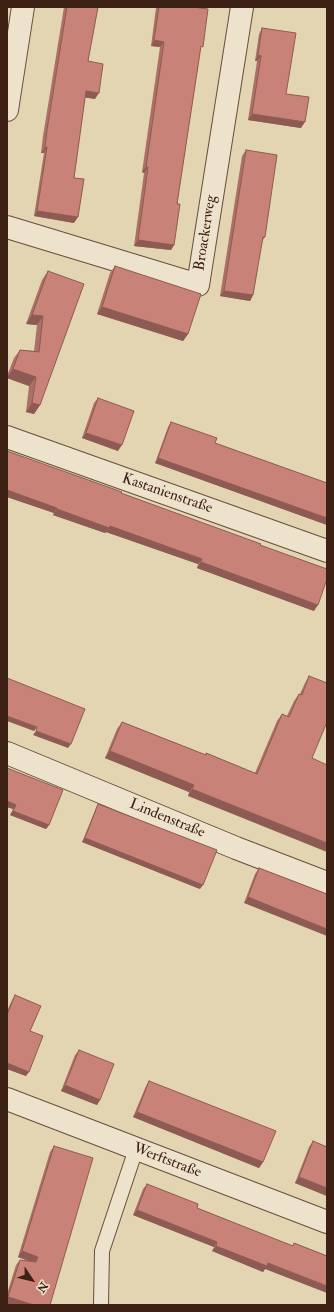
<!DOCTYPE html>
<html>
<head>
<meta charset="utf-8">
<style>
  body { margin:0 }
  #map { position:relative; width:334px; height:1312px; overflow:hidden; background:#e3d4b2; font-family:"IM FELL Double Pica",serif }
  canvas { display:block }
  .frame { position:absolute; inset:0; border:8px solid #3e2115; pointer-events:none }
  .north { position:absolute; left:12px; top:1260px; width:40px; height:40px; -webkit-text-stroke:3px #ede3cd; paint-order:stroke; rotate:125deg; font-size:11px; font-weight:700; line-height:16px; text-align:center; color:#3e2115 }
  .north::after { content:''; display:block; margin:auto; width:14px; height:18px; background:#3e2115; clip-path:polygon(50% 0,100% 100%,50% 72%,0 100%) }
</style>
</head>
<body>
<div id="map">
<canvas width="334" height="1312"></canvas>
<div class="frame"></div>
<div class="north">N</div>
</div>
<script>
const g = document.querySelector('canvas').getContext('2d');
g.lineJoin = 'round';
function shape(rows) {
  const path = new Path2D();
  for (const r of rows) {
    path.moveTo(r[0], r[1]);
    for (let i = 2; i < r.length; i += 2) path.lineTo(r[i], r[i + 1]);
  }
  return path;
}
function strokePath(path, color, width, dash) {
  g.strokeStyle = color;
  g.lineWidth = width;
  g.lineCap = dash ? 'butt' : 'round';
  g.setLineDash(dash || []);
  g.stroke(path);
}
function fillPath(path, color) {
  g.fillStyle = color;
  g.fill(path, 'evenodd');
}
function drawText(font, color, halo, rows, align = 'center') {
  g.font = font + ' "IM FELL Double Pica",serif';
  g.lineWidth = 3;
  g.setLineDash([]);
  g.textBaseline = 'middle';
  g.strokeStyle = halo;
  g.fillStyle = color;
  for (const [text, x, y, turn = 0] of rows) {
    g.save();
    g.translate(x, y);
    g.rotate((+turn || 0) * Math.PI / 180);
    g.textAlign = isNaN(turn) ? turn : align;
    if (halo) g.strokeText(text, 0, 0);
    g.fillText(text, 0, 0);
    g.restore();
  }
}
const service = shape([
  [101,1305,102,1251,136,1149]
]);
const minor = shape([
  [7,110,23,7],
  [7,227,198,285,242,7],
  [7,437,327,551],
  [7,753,236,848,327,883],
  [7,1099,327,1222]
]);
strokePath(service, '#674e3c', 16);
strokePath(minor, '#674e3c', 24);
strokePath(service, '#ede3cd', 14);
strokePath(minor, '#ede3cd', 22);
fillPath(shape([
  [64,7,98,7,88,61,95,99,85,97,74,178,74,223,34,216,44,153,41,153,43,136],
  [157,7,193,7,200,52,177,204,174,245,171,250,134,246,144,173,142,172,160,47,151,46,156,8],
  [262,28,286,94,301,128,248,120,257,61,255,61,259,34],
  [246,150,265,237,262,241,253,295,250,301,220,296,242,156],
  [115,266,188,334,183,341,97,314,110,273],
  [48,271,40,405,34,414,26,412,29,386,7,378,7,376,14,358,20,350,34,351,37,325,26,324,42,280],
  [98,398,118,451,82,438,94,403],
  [171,422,215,443,327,483,327,525,155,463,168,427],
  [121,493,260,545,314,611,197,568,198,564,106,532,105,533,53,515,54,513,7,497],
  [309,676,312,758,188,796,189,792,105,758,117,729,122,722,205,755,206,753,255,773,277,721,282,714,287,716,294,701,299,694,300,694,305,683],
  [7,768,49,825,46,829,10,815,13,809,7,807],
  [98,804,200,889,82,842,96,808],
  [259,868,327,894,244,903,255,874],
  [15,995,30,1031,26,1076,7,1069,7,1011,12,1000],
  [79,1050,100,1100,97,1105,61,1091,75,1055],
  [149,1081,263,1162,259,1168,133,1117,146,1086],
  [313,1141,327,1147,327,1196,295,1183,309,1147],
  [54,1146,50,1305,11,1305,7,1304,7,1294,16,1265,20,1260,30,1261,18,1257,50,1152],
  [147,1184,197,1208,292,1246,294,1243,327,1256,265,1269,263,1272,212,1251,214,1247,133,1215,143,1189]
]), '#ad7066');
fillPath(shape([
  [154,40,164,42,160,47,151,46],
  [258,55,261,56,257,61,255,61],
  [86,91,99,93,95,99,82,97],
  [252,114,305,122,301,128,248,120],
  [45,147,47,147,44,153,41,153],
  [146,167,148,167,144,173,142,172],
  [37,211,78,217,74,223,34,216],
  [138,240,174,245,171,250,134,246],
  [224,291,253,295,250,301,220,296],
  [102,307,188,334,183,341,97,314],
  [32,315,43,316,37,325,26,324],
  [13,369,36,377,29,386,7,378],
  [32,403,40,405,34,414,26,412],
  [86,433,122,445,118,451,82,438],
  [158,458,327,518,327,525,155,463],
  [7,490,57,508,54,513,7,497],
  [57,509,110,526,202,559,198,564,106,532,105,533,53,515],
  [201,562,318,605,314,611,197,568],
  [7,716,37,727,34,731,7,721],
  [36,731,71,744,68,748,33,735],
  [110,751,194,785,189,792,105,758],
  [192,789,327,843,327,852,188,796],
  [7,801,16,805,13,809,7,807],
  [13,811,49,825,46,829,10,815],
  [85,838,203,885,200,889,82,842],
  [248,897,327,929,327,936,244,903],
  [7,1063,29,1072,26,1076,7,1069],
  [65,1085,100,1100,97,1105,61,1091],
  [137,1112,263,1162,259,1168,133,1117],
  [299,1177,327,1188,327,1196,295,1183],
  [137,1210,217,1242,214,1247,133,1215],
  [216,1246,268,1263,327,1286,327,1293,265,1269,263,1272,212,1251],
  [22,1251,38,1257,34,1263,18,1257],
  [8,1297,34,1305,11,1305,7,1304,7,1299]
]), '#8d5b53');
const building = shape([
  [67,7,98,7,88,61,103,64,99,93,86,91,74,178,84,179,78,217,37,211,47,147,45,147,47,130,67,7],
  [159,7,193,7,208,9,203,47,201,46,177,204,180,204,174,245,138,240,148,167,146,167,164,42,154,40,159,7],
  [262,28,296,33,286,94,309,97,305,122,252,114,261,56,258,55,262,28],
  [246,150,277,155,265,237,263,237,253,295,224,291,246,150],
  [115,266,201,294,188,334,102,307,115,266],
  [48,271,84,284,40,405,32,403,36,377,13,369,20,350,39,352,43,316,32,315,48,271],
  [98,398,134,411,122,445,86,433,98,398],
  [171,422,217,438,215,443,327,483,327,518,158,458,171,422],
  [7,451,122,492,121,493,261,544,260,545,327,569,327,579,318,605,201,562,202,559,110,526,109,528,57,509,57,508,7,490,7,451],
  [309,676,327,683,327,722,312,758,327,765,327,843,192,789,194,785,110,751,122,722,206,755,206,753,257,774,282,714,289,717,299,694,302,695,309,676],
  [7,678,85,709,71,744,36,731,37,727,7,716,7,678],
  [7,768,63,790,49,825,13,811,16,805,7,801,7,768],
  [98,804,217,850,203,885,85,838,98,804],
  [259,868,327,894,327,929,248,897,259,868],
  [15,995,41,1006,30,1031,43,1036,29,1072,7,1063,7,1015,15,995],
  [79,1050,114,1064,100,1100,65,1085,79,1050],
  [149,1081,276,1131,263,1162,137,1112,149,1081],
  [313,1141,327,1147,327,1188,299,1177,313,1141],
  [54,1146,93,1158,50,1305,34,1305,8,1297,20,1260,36,1262,38,1257,22,1251,54,1146],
  [147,1184,198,1204,197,1208,293,1246,294,1243,327,1256,327,1286,268,1263,267,1266,216,1246,217,1242,137,1210,147,1184]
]);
fillPath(building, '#c98277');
strokePath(building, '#8d5b53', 1);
drawText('15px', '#3e2115', '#ede3cd', [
  ["Broackerweg",206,233,-81],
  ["Kastanienstraße",167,494,19],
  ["Lindenstraße",167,819,22],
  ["Werftstraße",167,1161,21]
]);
</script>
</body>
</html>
